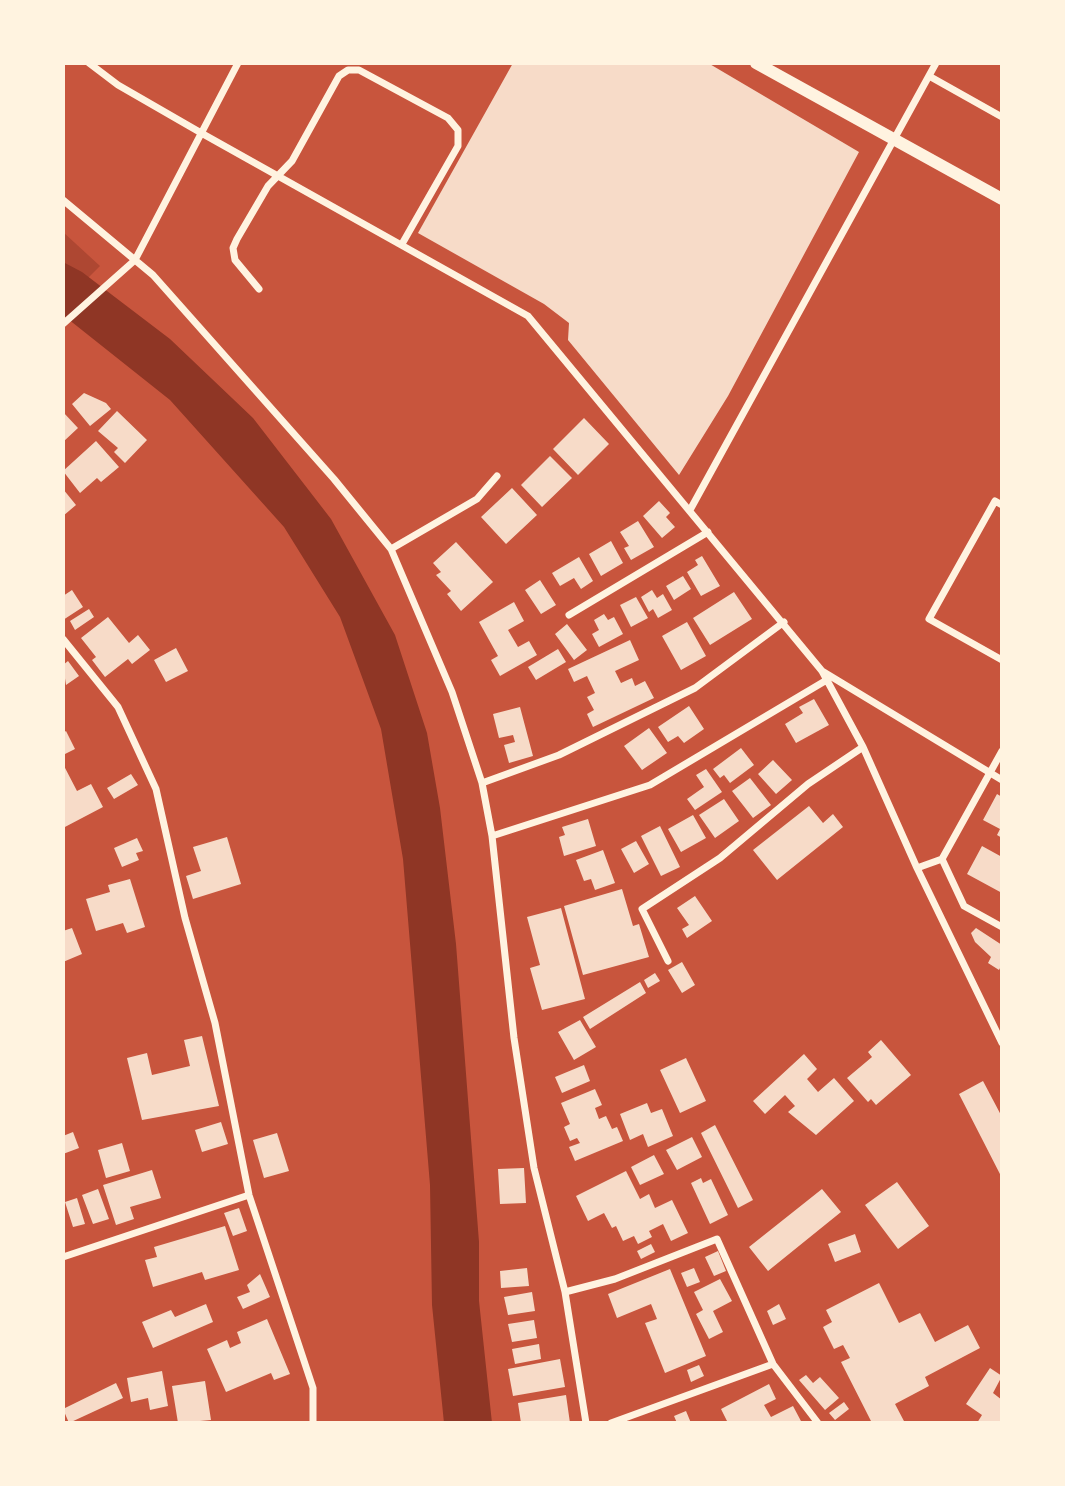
<!DOCTYPE html>
<html>
<head>
<meta charset="utf-8">
<style>
  body { margin:0 }
  #map { position:relative; width:1065px; height:1486px; overflow:hidden; background:#c8553d; font-family:Overpass,sans-serif }
  canvas { display:block }
  .frame { position:absolute; inset:0; border:65px solid #fff3e0; pointer-events:none }
</style>
</head>
<body>
<div id="map">
<canvas width="1065" height="1486"></canvas>
<div class="frame"></div>
</div>
<script>
const g = document.querySelector('canvas').getContext('2d');
g.lineJoin = 'round';
function fillPath(path, color) {
  g.fillStyle = color;
  g.fill(path, 'evenodd');
}
function shape(rows) {
  const path = new Path2D();
  for (const r of rows) {
    path.moveTo(r[0], r[1]);
    for (let i = 2; i < r.length; i += 2) path.lineTo(r[i], r[i + 1]);
  }
  return path;
}
function strokePath(path, color, width, dash) {
  g.strokeStyle = color;
  g.lineWidth = width;
  g.lineCap = dash ? 'butt' : 'round';
  g.setLineDash(dash || []);
  g.stroke(path);
}
fillPath(shape([
  [63,232,100,266,83,283,63,271]
]), '#ae4732');
fillPath(shape([
  [63,262,82,272,170,339,253,418,331,519,395,635,427,733,440,808,456,944,479,1242,479,1301,492,1423,444,1423,432,1305,430,1185,403,859,381,729,340,617,284,527,170,400,63,315]
]), '#8f3625');
fillPath(shape([
  [513,63,708,63,859,152,728,396,679,475,568,340,569,323,544,304,418,233],
  [84,393,106,403,111,409,90,426,72,404],
  [117,411,147,440,125,463,114,452,118,448,98,431],
  [63,412,78,428,63,442],
  [584,418,609,444,578,475,553,449],
  [96,441,119,467,101,482,97,478,80,493,63,471],
  [550,456,572,478,542,507,521,485],
  [512,488,537,515,506,544,481,517],
  [63,489,76,505,63,516],
  [659,501,670,513,666,517,675,527,662,538,643,516],
  [638,521,654,547,631,560,624,548,629,546,620,532],
  [611,541,623,563,601,576,589,554],
  [456,542,493,582,461,611,447,594,451,591,436,575,441,572,433,563],
  [702,556,720,586,701,596,687,572,698,565,695,560],
  [579,557,593,581,581,589,574,578,560,586,552,573],
  [683,576,691,589,674,600,666,586],
  [540,580,556,605,541,614,525,590],
  [72,590,83,607,63,620,63,596],
  [652,590,657,598,663,594,672,610,658,618,653,609,649,612,641,597],
  [734,592,752,619,710,645,693,618],
  [636,597,648,618,631,627,620,605],
  [514,602,524,621,508,630,518,647,529,641,537,655,500,676,491,660,498,656,479,622],
  [89,609,94,617,75,630,70,621],
  [604,614,608,620,614,617,623,634,599,647,592,634,599,630,594,620],
  [108,617,129,643,138,635,150,650,132,664,128,659,105,677,92,660,96,657,81,638],
  [687,622,706,656,681,670,662,636],
  [567,624,587,650,574,660,555,634],
  [630,640,639,660,615,671,621,683,632,678,635,686,645,681,654,698,593,727,587,714,594,710,587,697,595,693,587,676,574,682,568,669],
  [176,648,188,671,166,682,154,660],
  [558,649,566,662,536,680,528,667],
  [68,661,79,676,66,685,63,665],
  [814,699,829,725,796,743,785,724,803,713,799,707],
  [689,706,704,729,684,743,678,736,668,742,658,727],
  [520,707,533,756,509,763,504,745,515,742,513,735,499,738,493,714],
  [649,728,667,753,642,770,624,746],
  [66,731,75,749,63,755,63,733],
  [741,748,754,765,730,783,724,775,720,778,713,769],
  [773,760,792,780,776,794,758,774],
  [63,764,77,791,91,784,103,807,63,828],
  [706,769,722,792,695,810,687,799,704,787,696,775],
  [131,774,138,785,114,799,107,788],
  [750,778,771,805,753,818,732,791],
  [997,794,1002,797,1002,838,997,835,1000,829,983,820],
  [724,799,739,821,715,838,699,815],
  [809,806,823,823,833,814,843,827,777,880,753,850],
  [693,815,706,838,681,852,668,829],
  [588,819,596,846,564,856,559,837,565,835,562,827],
  [660,826,680,867,661,876,641,836],
  [227,837,241,884,193,899,186,876,201,871,193,847],
  [137,838,143,851,136,853,139,860,122,867,114,848],
  [636,841,649,864,634,873,621,849],
  [982,846,1002,857,1002,893,967,874],
  [603,850,615,883,595,890,591,879,584,881,576,860],
  [130,879,145,927,127,933,123,923,96,931,86,899,110,892,108,885],
  [622,889,633,926,639,924,649,957,583,975,564,906],
  [695,896,712,921,687,938,682,929,689,925,677,908],
  [561,908,585,999,542,1010,530,968,540,965,527,917],
  [72,928,82,954,63,962,63,931],
  [976,928,1002,945,1002,964,999,970,988,963,991,957,975,942,971,933],
  [682,962,695,985,682,993,668,970],
  [655,973,660,981,648,988,644,980],
  [640,982,646,993,590,1029,583,1017],
  [580,1020,596,1047,574,1060,558,1032],
  [202,1036,219,1106,142,1120,127,1058,147,1053,152,1075,190,1066,184,1040],
  [881,1040,911,1075,876,1105,871,1099,868,1102,847,1078,872,1057,868,1052],
  [804,1054,817,1069,807,1079,818,1092,834,1078,854,1101,816,1135,788,1112,795,1106,785,1095,765,1114,753,1101],
  [686,1058,706,1101,680,1113,660,1070],
  [584,1065,590,1081,562,1093,555,1077],
  [983,1081,1002,1117,1002,1178,959,1094],
  [595,1089,602,1105,595,1108,599,1119,606,1116,612,1129,617,1127,623,1141,575,1161,569,1147,580,1143,577,1138,570,1141,564,1127,570,1124,561,1103],
  [647,1103,651,1113,662,1109,673,1136,648,1147,643,1134,630,1140,620,1114],
  [221,1122,228,1144,202,1152,195,1130],
  [715,1125,753,1200,738,1208,701,1133],
  [73,1132,79,1148,63,1154,63,1136],
  [277,1133,289,1171,264,1178,253,1140],
  [692,1137,702,1157,677,1170,666,1150],
  [122,1143,130,1171,106,1178,98,1150],
  [654,1155,664,1174,640,1185,631,1167],
  [524,1168,526,1203,500,1204,498,1169],
  [152,1170,161,1198,130,1207,134,1219,116,1225,103,1185],
  [626,1171,640,1199,649,1194,655,1208,672,1200,688,1233,671,1241,663,1224,649,1231,652,1237,638,1244,634,1236,623,1241,616,1226,612,1228,604,1213,588,1221,576,1196],
  [701,1178,703,1183,711,1179,728,1215,710,1224,691,1183],
  [897,1182,929,1226,898,1249,865,1205],
  [98,1189,109,1219,93,1224,82,1195],
  [822,1189,841,1212,768,1271,749,1247],
  [77,1198,85,1224,73,1227,65,1202],
  [239,1208,247,1231,233,1236,224,1213],
  [225,1226,239,1270,205,1280,202,1272,153,1287,145,1260,157,1257,154,1247],
  [855,1234,861,1252,835,1262,828,1244],
  [651,1244,655,1252,641,1259,637,1251],
  [718,1251,726,1271,714,1276,705,1257],
  [527,1268,529,1286,501,1288,500,1271],
  [694,1268,700,1282,687,1287,681,1273],
  [670,1269,706,1356,665,1373,645,1323,657,1319,651,1304,617,1318,608,1294],
  [260,1274,270,1297,243,1309,237,1297,250,1292,247,1285],
  [720,1279,732,1301,713,1311,723,1332,709,1339,696,1314,703,1310,694,1292],
  [879,1283,899,1323,920,1313,935,1342,968,1325,980,1348,925,1377,929,1386,895,1404,905,1423,872,1423,841,1362,850,1358,843,1345,834,1349,823,1327,832,1322,826,1310],
  [532,1292,535,1311,508,1315,504,1297],
  [206,1304,213,1322,153,1348,142,1322,171,1310,175,1317],
  [779,1304,786,1319,773,1325,767,1311],
  [267,1319,290,1374,274,1380,271,1373,226,1392,207,1349,227,1340,230,1348,241,1343,237,1332],
  [534,1320,537,1338,512,1342,508,1324],
  [539,1344,541,1359,515,1364,512,1349],
  [560,1359,565,1387,513,1396,508,1369],
  [699,1365,704,1376,691,1382,687,1370],
  [990,1368,1002,1376,993,1393,1002,1400,1002,1423,977,1423,982,1415,966,1404],
  [162,1371,168,1406,150,1410,148,1398,131,1402,127,1378],
  [806,1375,813,1383,820,1377,839,1398,825,1410,799,1380],
  [205,1381,211,1420,178,1423,172,1386],
  [116,1383,123,1398,69,1423,63,1409],
  [769,1384,776,1399,764,1405,771,1417,793,1406,802,1423,728,1423,721,1409],
  [566,1395,570,1423,521,1423,518,1403],
  [844,1402,849,1409,835,1420,829,1413],
  [686,1411,691,1423,677,1423,674,1416]
]), '#f7dbc8');
strokePath(shape([
  [89,63,118,85,203,134,528,316,822,671,863,747,917,868,1002,1043],
  [929,76,1002,117],
  [63,200,153,275,334,479,391,549,452,692,482,783,492,836,514,1038,534,1168,565,1292,586,1423],
  [259,289,235,260,233,248,237,239,268,186,292,161,339,76,348,70,359,70,448,118,458,130,458,146,402,244],
  [63,324,135,260,238,63],
  [1002,505,995,501,929,619,1002,660],
  [690,510,936,63],
  [391,549,477,499,497,476],
  [569,615,708,532],
  [63,639,118,707,156,789,185,918,215,1023,249,1195,313,1388,313,1423],
  [822,671,1002,780],
  [1002,751,942,859,964,906,1002,927],
  [482,783,559,755,695,688,784,622],
  [492,836,650,785,825,681],
  [917,868,942,859],
  [668,961,642,909,720,858,808,784,863,747],
  [63,1257,249,1195],
  [565,1292,615,1279,717,1239,773,1364,818,1423],
  [611,1423,773,1364]
]), '#fff3e0', 7);
strokePath(shape([
  [756,63,1002,199]
]), '#fff3e0', 12);
</script>
</body>
</html>
